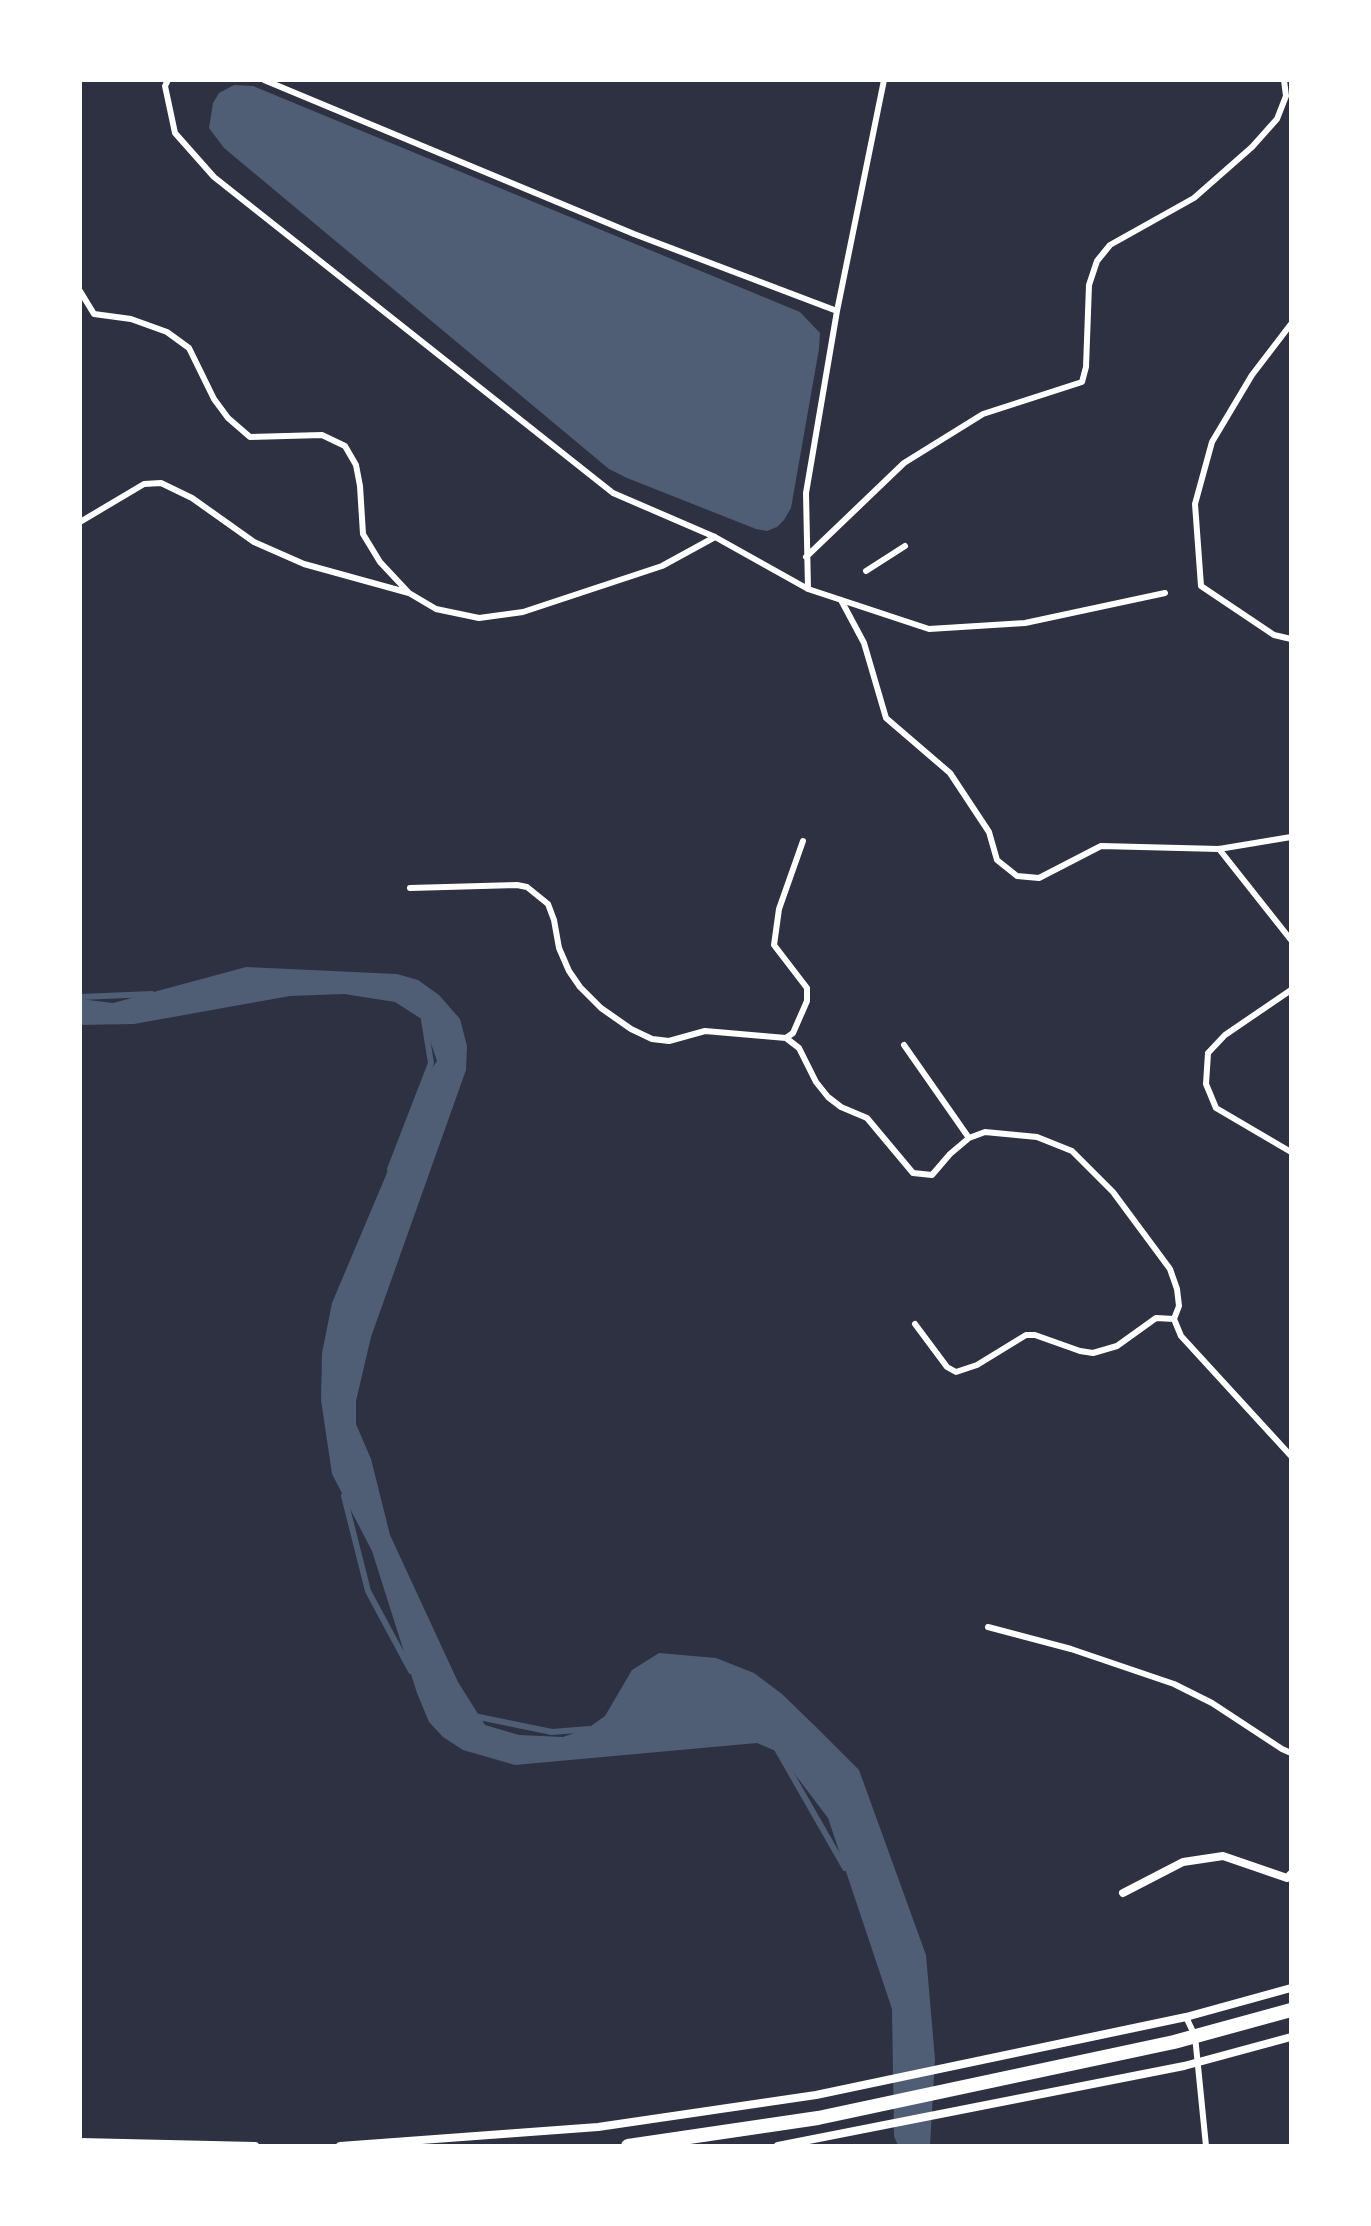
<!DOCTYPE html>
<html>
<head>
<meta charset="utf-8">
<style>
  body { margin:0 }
  #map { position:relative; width:1371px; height:2226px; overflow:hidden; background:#2d3142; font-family:"Open Sans",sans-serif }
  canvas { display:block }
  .frame { position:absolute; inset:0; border:82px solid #fff; pointer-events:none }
</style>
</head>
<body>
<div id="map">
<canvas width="1371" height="2226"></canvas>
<div class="frame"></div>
</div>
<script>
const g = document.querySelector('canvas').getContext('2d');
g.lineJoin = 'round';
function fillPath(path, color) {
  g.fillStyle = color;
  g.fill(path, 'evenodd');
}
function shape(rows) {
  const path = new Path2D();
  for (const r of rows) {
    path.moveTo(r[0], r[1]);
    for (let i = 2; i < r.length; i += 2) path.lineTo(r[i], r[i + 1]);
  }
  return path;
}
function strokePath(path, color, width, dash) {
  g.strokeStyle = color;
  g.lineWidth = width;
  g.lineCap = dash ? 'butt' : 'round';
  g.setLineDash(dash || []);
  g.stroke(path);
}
fillPath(shape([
  [234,85,253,86,800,312,820,333,819,349,791,508,784,520,777,527,767,531,756,529,627,478,609,469,224,148,209,128,213,103,219,93],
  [246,967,397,974,418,980,439,995,460,1019,467,1046,466,1070,371,1337,356,1401,356,1424,371,1459,390,1535,458,1682,485,1725,519,1735,563,1737,588,1728,605,1716,632,1670,659,1653,716,1658,754,1673,782,1694,816,1727,859,1770,926,1955,935,2059,930,2146,898,2146,894,2136,892,2009,828,1818,778,1752,757,1743,515,1765,463,1750,443,1737,429,1722,417,1693,372,1551,332,1474,321,1400,322,1353,332,1303,430,1071,437,1061,423,1020,395,1002,344,994,290,996,134,1024,80,1025,80,999,113,1003]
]), '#4f5d75');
strokePath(shape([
  [80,997,152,994],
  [390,1169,431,1063,424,1020],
  [344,1496,368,1591,411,1671],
  [474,1716,552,1732,589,1729],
  [777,1749,845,1868]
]), '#4f5d75', 6);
strokePath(shape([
  [168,80,165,86,175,133,214,177,613,493,715,537,808,589,929,629,1025,623,1165,593],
  [264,80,634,234,837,311],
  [80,291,94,314,131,319,167,332,189,348,214,399,228,418,250,437,322,435,345,446,356,465,360,486,363,534,380,562,409,593],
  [1291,324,1252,375,1212,442,1195,504,1201,586,1274,635,1291,639],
  [80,522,144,484,161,483,192,498,254,542,304,564,409,593,436,609,479,618,523,612,662,566,715,537],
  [806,557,904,463,983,414,1082,382,1086,367,1089,285,1097,261,1110,245,1194,198,1252,147,1277,119,1286,96,1284,80],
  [866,571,905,546],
  [808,589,806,493,837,311,884,80],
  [841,600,864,643,886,718,950,773,989,832,997,860,1017,876,1039,878,1101,846,1219,849,1291,837],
  [1219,849,1291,940],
  [410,888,517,885,527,887,548,904,554,920,559,948,569,971,580,987,601,1008,631,1029,652,1039,669,1041,705,1031,786,1038,793,1033,807,1001,807,988,774,945,779,909,803,841],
  [1291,990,1225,1035,1208,1053,1206,1084,1216,1108,1291,1152],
  [786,1038,799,1048,816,1082,828,1097,841,1107,867,1118,913,1173,932,1175,950,1154,969,1138,985,1132,1037,1137,1072,1151,1113,1192,1170,1269,1177,1289,1179,1306,1174,1319,1181,1336,1291,1456],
  [904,1045,969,1138],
  [915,1324,947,1367,956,1372,977,1365,1026,1335,1035,1335,1080,1351,1093,1353,1117,1346,1156,1318,1174,1319],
  [988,1627,1071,1649,1174,1684,1212,1703,1282,1749,1291,1753],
  [1186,2017,1195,2036,1206,2146]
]), '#fff', 6);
strokePath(shape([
  [1123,1893,1183,1862,1223,1856,1287,1878,1291,1874],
  [80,2142,255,2146],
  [340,2146,598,2127,816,2095,1186,2017,1291,1988],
  [778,2146,1184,2066,1291,2037]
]), '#fff', 8);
strokePath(shape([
  [628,2146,818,2118,1174,2042,1291,2010]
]), '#fff', 14);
</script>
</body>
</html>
